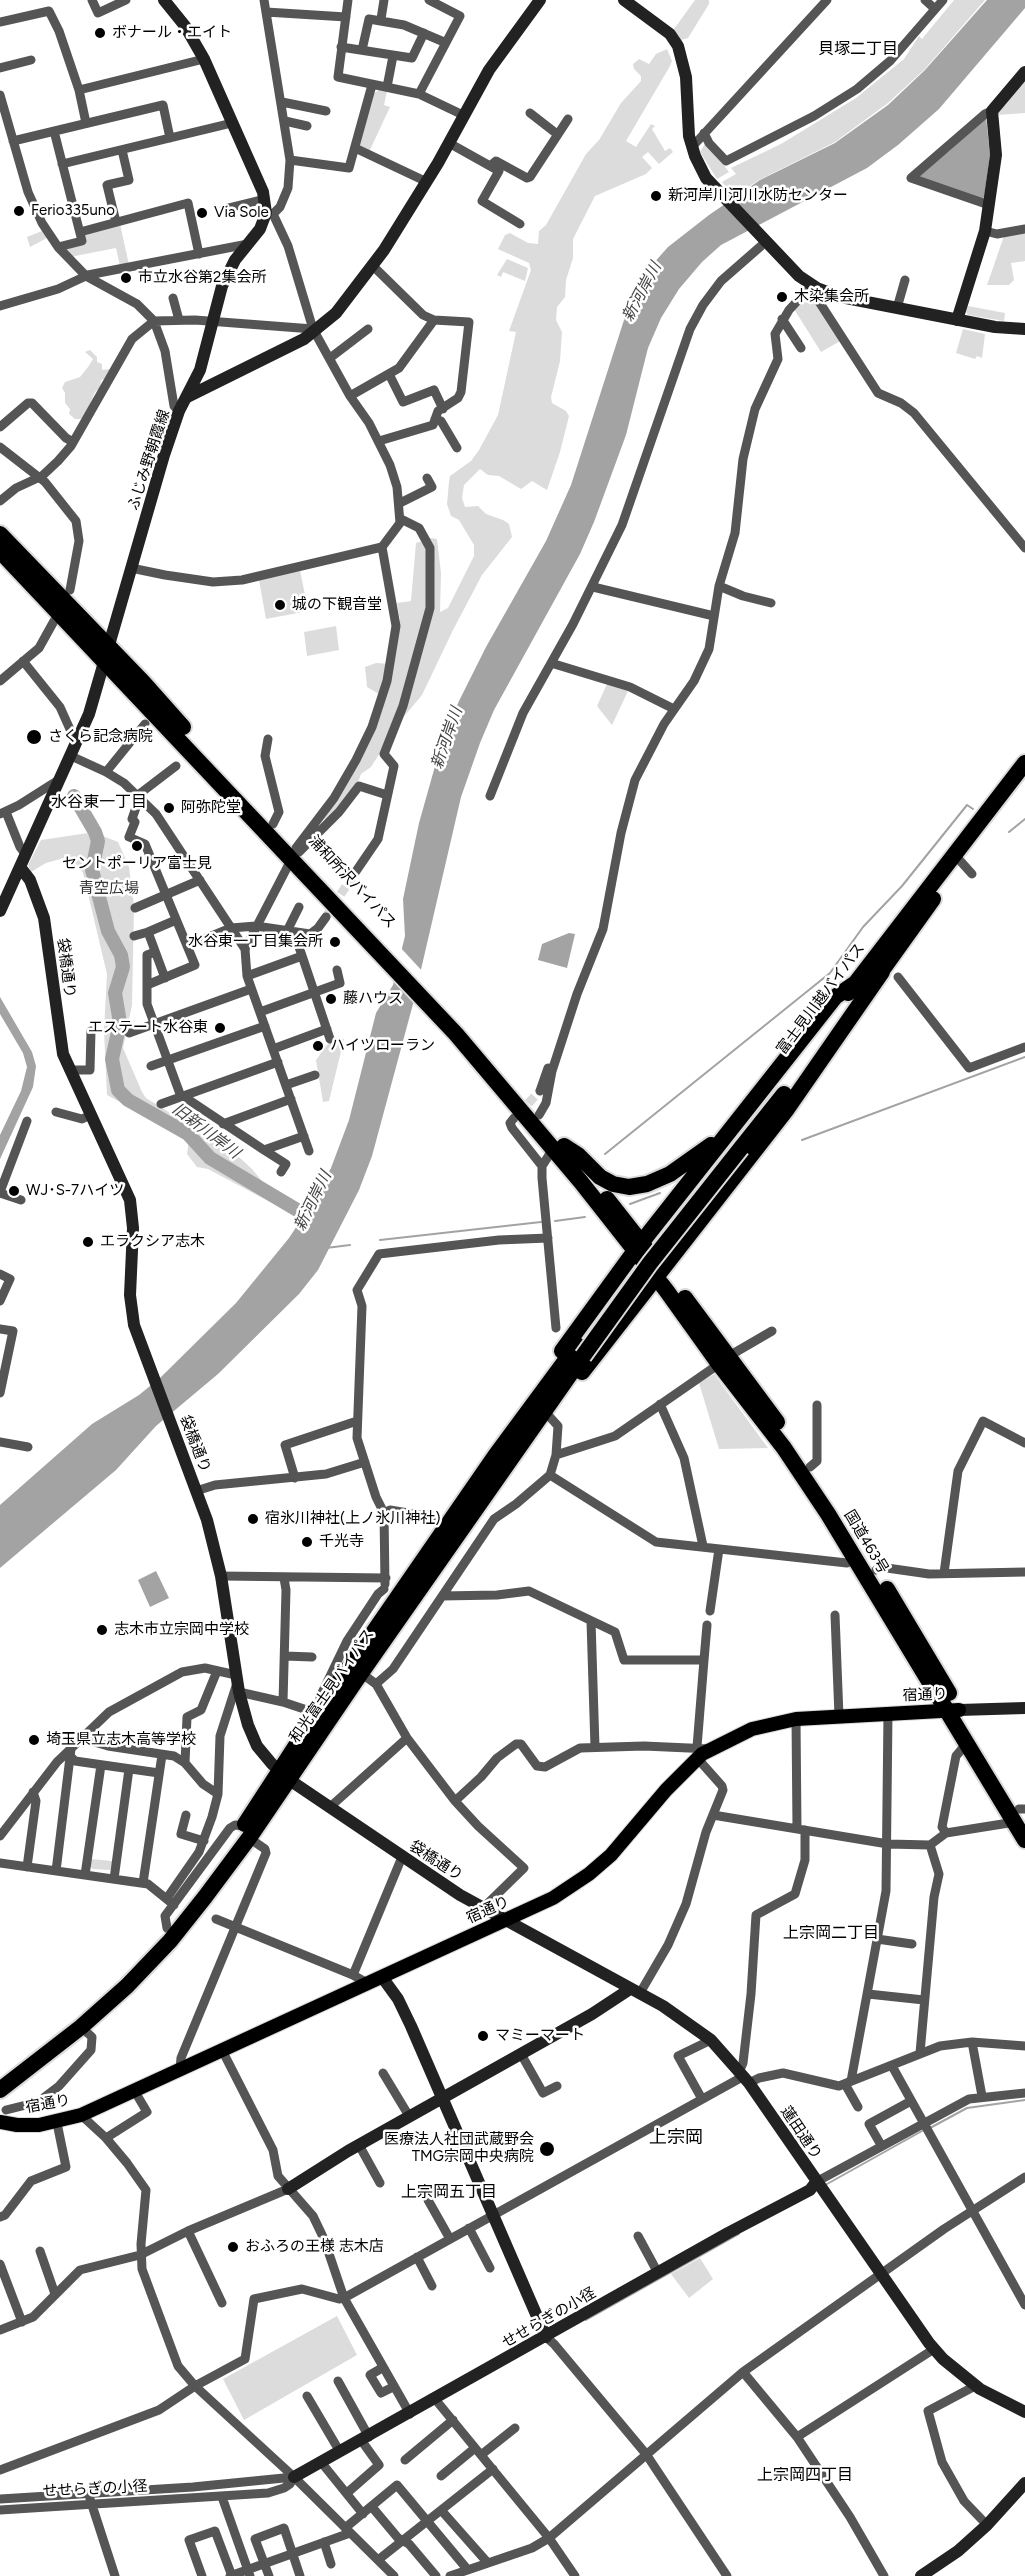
<!DOCTYPE html>
<html>
<head>
<meta charset="utf-8">
<style>
  body { margin:0 }
  canvas { display:block; background:#fff }
</style>
</head>
<body>
<canvas width="1025" height="2576"></canvas>
<script>
const g = document.querySelector('canvas').getContext('2d');
g.lineJoin = 'round';
function fillPath(path, color) {
  g.fillStyle = color;
  g.fill(path, 'evenodd');
}
function shape(rows) {
  const path = new Path2D();
  for (const r of rows) {
    path.moveTo(r[0], r[1]);
    for (let i = 2; i < r.length; i += 2) path.lineTo(r[i], r[i + 1]);
  }
  return path;
}
function strokePath(path, color, width, dash) {
  g.strokeStyle = color;
  g.lineWidth = width;
  g.lineCap = dash ? 'butt' : 'round';
  g.setLineDash(dash || []);
  g.stroke(path);
}
function drawText(font, color, halo, rows, align = 'center') {
  g.font = font + ' Figtree,"Noto Sans JP",sans-serif';
  g.lineWidth = 5;
  g.setLineDash([]);
  g.textBaseline = 'middle';
  g.strokeStyle = halo;
  g.fillStyle = color;
  for (const [text, x, y, turn = 0] of rows) {
    g.save();
    g.translate(x, y);
    g.rotate((+turn || 0) * Math.PI / 180);
    g.textAlign = isNaN(turn) ? turn : align;
    if (halo) g.strokeText(text, 0, 0);
    g.fillText(text, 0, 0);
    g.restore();
  }
}
fillPath(shape([
  [695,0,709,0,709,4,688,38,681,40,674,29],
  [954,0,985,0,925,69,888,103,835,142,759,180,734,196,722,182,736,174,731,168,781,144,856,98,904,59,919,36,922,39],
  [667,49,672,61,670,66,626,141,636,147,651,124,655,126,652,129,665,151,670,148,673,152,659,164,648,152,642,157,652,168,646,174,595,196,573,239,573,258,566,280,565,297,557,307,556,320,562,332,560,361,551,397,552,403,566,411,569,416,560,452,547,490,532,481,521,489,499,476,488,475,480,469,464,485,462,498,465,507,478,506,486,514,503,520,509,524,512,537,482,575,453,630,422,695,401,720,371,767,361,774,358,782,326,821,324,820,354,769,379,694,367,687,365,667,376,663,391,664,400,620,397,603,411,601,416,543,431,538,437,539,441,573,440,612,448,608,474,556,474,545,459,520,451,516,447,504,449,482,450,476,471,461,479,450,498,415,516,332,509,331,531,270,529,263,498,249,505,235,510,233,528,243,538,244,539,231,546,225,586,154,599,140,621,103,641,81,641,76,634,69,633,64,639,59,649,64,656,54],
  [1025,71,1025,113,997,115,996,104],
  [379,90,387,91,384,105,390,107,369,152,361,148,359,144,373,94],
  [706,142,729,172,717,179,700,152],
  [120,224,129,265,120,266,116,248,70,257,65,251,85,234],
  [42,231,47,238,30,247,27,237],
  [1025,232,1025,261,1011,263,1014,280,1009,285,987,285,1004,236],
  [507,259,528,268,525,281,503,272,501,277,497,275],
  [813,297,842,340,821,352,794,309,801,301],
  [968,306,1005,313,1004,321,968,315,966,312],
  [963,329,985,334,982,358,977,356,975,359,956,353],
  [90,350,97,357,97,362,102,364,102,370,110,369,104,379,101,380,100,388,95,392,87,411,81,419,75,419,69,414,70,409,65,403,65,393,62,388,65,382,80,377,88,367,93,359,85,352],
  [300,570,306,600,301,601,303,612,266,619,259,580],
  [336,626,339,650,307,656,304,632],
  [607,684,628,691,612,725,597,706],
  [88,833,98,834,118,842,129,867,134,906,132,1005,123,1048,142,1092,146,1098,188,1124,227,1146,252,1169,267,1187,292,1199,285,1210,208,1169,197,1167,187,1154,189,1140,107,1095,104,1030,107,974,83,873,73,860,64,858,46,863,31,872,28,865,41,840],
  [333,1037,344,1039,329,1101,323,1102,316,1060],
  [714,1374,768,1448,719,1449,699,1383],
  [91,1859,112,1861,112,1868,110,1870,93,1869,90,1867],
  [700,2258,713,2279,689,2298,671,2274],
  [337,2316,357,2355,244,2420,223,2379]
]), '#dcdcdc');
fillPath(shape([
  [987,0,1025,0,1025,8,939,109,898,145,867,168,721,245,702,262,679,289,661,318,648,348,626,435,594,522,580,554,494,710,480,743,461,797,413,1004,372,1156,359,1190,318,1270,299,1294,218,1374,156,1426,116,1470,0,1568,0,1505,92,1424,139,1395,161,1377,236,1303,289,1238,312,1203,331,1168,349,1120,376,1013,393,985,405,936,403,899,419,823,441,745,459,701,486,647,546,541,571,485,624,320,652,265,668,247,709,215,760,180,835,143,888,105,925,70],
  [986,117,990,155,984,197,981,200,918,179,918,175,950,150],
  [569,933,575,934,567,968,538,960,542,944],
  [0,997,32,1052,36,1066,33,1087,0,1159,0,1135,21,1091,27,1067,23,1053,0,1014],
  [156,1571,169,1598,150,1607,138,1580]
]), '#a3a3a3');
fillPath(shape([
  [399,946,424,973,416,1005,391,978]
]), '#fff');
strokePath(shape([
  [1009,832,1025,819],
  [802,1140,1025,1057],
  [605,1154,830,973,863,927,902,886,967,805,973,809],
  [630,1204,660,1193],
  [555,1221,585,1217],
  [380,1240,541,1222],
  [326,1248,350,1245],
  [930,2128,967,2108,1025,2100],
  [827,2184,922,2131],
  [586,2320,739,2234]
]), '#a3a3a3', 2);
strokePath(shape([
  [74,796,95,832,98,841,92,870,108,931,121,955,123,967,115,993,120,1023,112,1059,118,1090,128,1100,188,1134,210,1158,319,1223]
]), '#a3a3a3', 14);
strokePath(shape([
  [326,917,350,880],
  [519,1113,540,1091]
]), '#d9d9d9', 9, [9, 4.5]);
const primary = shape([
  [0,2122,17,2125,39,2125,81,2115,553,1898,589,1874,611,1855,666,1790,702,1754,752,1729,796,1719,959,1710]
]);
const highway = shape([
  [0,534,143,682,183,727],
  [0,551,456,1034,581,1182,666,1290,719,1364,784,1448,828,1514,1025,1840],
  [875,980,933,899],
  [848,993,1025,763],
  [564,1146,578,1155,600,1177,613,1184,629,1187,647,1184,670,1174,711,1145],
  [741,1148,784,1094],
  [607,1199,662,1269],
  [685,1298,777,1422],
  [562,1351,634,1252,835,997,854,984],
  [582,1372,787,1109,882,972],
  [887,1589,949,1693],
  [245,1824,310,1724,495,1456,577,1345],
  [0,2090,81,2027,127,1986,170,1941,205,1897,249,1838,361,1673,583,1356]
]);
strokePath(primary, '#dbdbdb', 16);
strokePath(highway, '#dbdbdb', 20);
strokePath(shape([
  [92,0,98,13,126,0],
  [264,0,290,160,288,188,280,207,273,214],
  [348,0,338,77,419,94,463,115],
  [925,0,935,9],
  [266,12,346,17],
  [381,19,384,0],
  [0,22,49,11,59,31,79,90,86,123],
  [341,47,412,58,424,33],
  [362,50,369,19,404,25,444,42],
  [0,68,31,60],
  [387,87,393,56],
  [79,90,204,59],
  [419,94,460,16,429,0],
  [0,95,28,192,42,223,58,247,86,276,137,304,154,321,165,351,174,406,179,411],
  [282,102,326,111],
  [530,113,557,134],
  [285,121,307,126],
  [54,131,82,241,58,247],
  [704,133,709,143,726,161,814,116,857,89,890,61,943,0],
  [13,141,163,105,170,138],
  [449,143,499,171,482,201,520,224],
  [692,147,827,0],
  [355,148,427,182],
  [290,160,349,168,372,85],
  [62,164,232,123],
  [490,166,496,161,527,178,530,177,568,119],
  [989,205,911,178,985,114,992,111],
  [224,209,265,199],
  [116,222,107,185,129,180,122,150],
  [985,231,997,234,1025,229],
  [80,232,188,203,199,254],
  [373,266,423,315,434,320,469,322,461,392,458,398,438,411,433,425,379,441],
  [817,288,816,297,878,393,901,403,914,413,1025,548],
  [173,298,179,320],
  [0,306,58,289,88,275,248,244],
  [897,308,905,280],
  [782,319,801,348],
  [330,358,368,329],
  [389,374,403,402,434,390,443,409],
  [350,396,399,368,434,320],
  [435,419,441,421,457,448],
  [0,427,28,403,32,403,66,438,73,442],
  [0,447,45,482,76,521,79,541,70,590],
  [0,501,16,488,42,476,58,461,71,446,132,339,154,321,195,320,313,329],
  [400,503,432,487,427,478],
  [131,568,165,575,213,582,242,580,382,547,400,523,397,487,390,465,369,423,350,396,313,329,288,246,273,214,266,213],
  [719,586,743,596,771,603],
  [593,587,714,616],
  [23,661,60,707,73,736,79,738],
  [551,663,630,687,674,709],
  [0,681,39,648,54,621],
  [268,739,265,756,279,812,273,824],
  [71,756,106,772,124,783,156,814,245,949,247,976,309,1151],
  [106,772,145,724],
  [138,795,176,766],
  [140,796,132,819,135,822,129,837,145,844,195,965,147,985,147,1004,180,1094,264,1150,304,1136],
  [490,796,523,713,573,624,622,525,690,329,703,305,721,281,761,246],
  [6,812,20,847,26,855],
  [0,814,19,805,60,779],
  [296,848,334,798,356,760,372,727,387,681,396,626,382,547],
  [299,852,339,812,359,786,387,795],
  [954,854,972,874],
  [350,880,378,839,394,766,384,754,403,706,430,608,430,548,419,528,401,519],
  [135,908,200,880],
  [287,931,299,907],
  [294,932,330,1039],
  [134,936,148,932],
  [187,946,231,928,256,926,310,934,318,928,326,917],
  [245,949,291,860],
  [247,976,302,956],
  [898,977,969,1068,1025,1047],
  [165,978,148,932,176,920],
  [147,985,147,955,155,952],
  [260,1012,340,983,337,970],
  [129,1033,251,989],
  [273,1049,327,1029],
  [151,1066,265,1026],
  [69,1070,90,1070,91,1031],
  [286,1085,315,1075],
  [540,1091,548,1068],
  [161,1104,278,1062],
  [56,1112,82,1119,91,1115],
  [539,1115,546,1103,552,1071,577,994,603,929,621,833,635,780,664,724,694,681,709,649,719,586,735,533,743,459,755,409,778,359,775,334,789,310,812,285],
  [514,1118,510,1123,512,1128,542,1166],
  [223,1124,291,1099],
  [553,1149,542,1166,542,1178,556,1328],
  [264,1150,286,1164,281,1172],
  [0,1192,27,1121],
  [0,1193,21,1200],
  [0,1274,10,1279,0,1301],
  [0,1329,13,1331,0,1393],
  [729,1356,772,1331],
  [660,1404,684,1458,703,1546],
  [0,1442,28,1447],
  [556,1455,615,1436,719,1364],
  [810,1467,817,1461,817,1405],
  [550,1475,656,1542,847,1563,855,1558],
  [295,1478,285,1445,357,1421],
  [196,1491,215,1485,326,1474,365,1462],
  [384,1513,376,1497,357,1438,362,1306,357,1290,379,1254,499,1240,548,1238],
  [876,1570,880,1567,929,1574,1025,1572],
  [944,1573,958,1471,983,1421,1025,1443],
  [221,1576,386,1578],
  [385,1584,384,1513,390,1510,432,1517],
  [442,1596,497,1595,529,1591,615,1632,624,1660,704,1660,707,1625],
  [710,1611,719,1549],
  [835,1615,839,1716],
  [591,1621,595,1747],
  [285,1656,312,1657],
  [217,1671,201,1710,187,1717,185,1763,203,1784,218,1794],
  [361,1673,376,1684,407,1738,455,1801,478,1826,524,1868,483,1908],
  [376,1684,393,1669,494,1519,516,1504,550,1475,556,1455,558,1426,548,1415],
  [239,1692,283,1702,310,1711],
  [320,1697,347,1641,378,1594,384,1589],
  [283,1702,286,1590,284,1578],
  [796,1719,797,1829],
  [81,1738,108,1746,174,1756,185,1763],
  [701,1752,697,1747,704,1660],
  [72,1758,75,1761,159,1773],
  [455,1801,481,1777,497,1758,516,1744,521,1744,537,1766,545,1767,580,1748,644,1746,711,1749],
  [330,1807,407,1738],
  [1019,1809,1025,1809],
  [186,1815,181,1834,204,1841],
  [713,1815,888,1844,930,1845,946,1833,1015,1822],
  [946,1833,942,1827,956,1756,967,1743],
  [0,1836,57,1762,109,1712,182,1672,205,1668,236,1675],
  [0,1863,148,1884,174,1905],
  [27,1867,36,1801,33,1792],
  [56,1871,71,1749],
  [85,1875,101,1765],
  [114,1879,129,1769],
  [143,1883,162,1755],
  [167,1898,199,1852,212,1817,218,1794,220,1736,237,1683],
  [216,1919,353,1975,367,1983],
  [167,1928,165,1916,230,1828,235,1825,244,1826],
  [877,1939,912,1944],
  [353,1975,402,1857],
  [640,1993,668,1945,686,1904,706,1832,723,1790,722,1786,698,1759],
  [868,1994,924,2000],
  [972,2042,982,2096],
  [222,2050,273,2150,278,2176,313,2216,324,2239,344,2298,410,2414],
  [920,2053,934,1897,939,1874,930,1845],
  [521,2054,543,2093,557,2086],
  [892,2066,1025,2305],
  [180,2069,181,2058,266,1853,265,1849,249,1838],
  [740,2070,743,2063,751,1994,756,1915,795,1894,805,1860,805,1830],
  [383,2073,409,2116],
  [851,2081,886,1891,888,1713],
  [749,2083,759,2078,783,2073,839,2086,940,2046,972,2042,1025,2046],
  [845,2084,858,2107],
  [702,2099,678,2056,711,2040],
  [6,2110,38,2102,59,2086,91,2050,92,2037,81,2027],
  [81,2115,106,2138,127,2163,146,2190,141,2244,142,2269,178,2366,195,2386,294,2477,394,2576],
  [106,2138,147,2112,134,2090],
  [359,2145,380,2183],
  [881,2145,869,2124,911,2101],
  [816,2182,969,2099,1025,2093],
  [428,2200,450,2239],
  [0,2217,5,2215,31,2181,66,2167,57,2123],
  [469,2228,490,2268],
  [188,2231,222,2303],
  [638,2236,658,2273],
  [40,2251,55,2294],
  [417,2257,432,2286],
  [0,2264,22,2322],
  [0,2330,33,2317,80,2270,140,2255,188,2231,288,2189],
  [546,2337,554,2344,646,2454,727,2576],
  [382,2368,370,2375,381,2393,393,2387],
  [743,2372,797,2437,850,2517,884,2576],
  [338,2381,369,2437],
  [975,2386,928,2411,942,2462,964,2501,987,2525],
  [307,2396,340,2452],
  [435,2399,549,2538,575,2576],
  [797,2437,934,2349],
  [481,2455,515,2428],
  [405,2460,453,2420],
  [321,2462,363,2514],
  [0,2470,159,2410,195,2386,245,2359,254,2299,302,2289,339,2299,344,2298,744,2076],
  [441,2476,475,2448],
  [347,2493,379,2465,361,2440],
  [222,2497,250,2576],
  [0,2499,193,2487,294,2477],
  [90,2499,115,2576],
  [372,2507,398,2538,409,2544,436,2576],
  [0,2510,268,2493,284,2488,290,2484,294,2477],
  [441,2510,487,2562],
  [345,2528,397,2485,467,2569],
  [324,2542,331,2564],
  [378,2560,493,2469],
  [202,2576,189,2540,215,2531,232,2576],
  [230,2576,350,2533],
  [269,2576,255,2539,284,2528,300,2576],
  [450,2576,532,2548,549,2538,743,2372,944,2229,1025,2177]
]), '#555', 9);
strokePath(shape([
  [624,0,670,34,678,46,686,77,689,136,695,156,706,178,799,276,817,288,841,297,995,327,1025,329],
  [957,320,985,231,996,155,992,111,1025,72],
  [187,397,304,339,336,313,384,250,438,163,489,70,540,0],
  [20,867,30,880,44,918,63,1054,130,1200,133,1228,130,1295,134,1325,207,1520,221,1576,239,1692,248,1725,257,1746,272,1764,294,1783,460,1895,663,2006,711,2040,749,2083,929,2343,943,2359,980,2389,1025,2412],
  [0,911,89,714,164,455,179,411,200,370,222,286,235,260,260,229,266,213,263,192,204,59,185,26,164,0],
  [959,1710,1025,1708],
  [382,1977,398,1999,411,2026,546,2337],
  [288,2189,348,2151,592,2014,630,1989],
  [294,2477,728,2233,810,2190,816,2182],
  [921,2576,958,2551,987,2525,1025,2483]
]), '#222', 12);
strokePath(primary, '#000', 14);
strokePath(highway, '#000', 16);
const highwayBridge = shape([
  [583,1356,650,1263,741,1148]
]);
strokePath(highwayBridge, '#dbdbdb', 20, []);
strokePath(highwayBridge, '#000', 16);
for (const [x, y, r, color] of [
  [100,33,6,"#000"],
  [656,196,6,"#000"],
  [19,211,6,"#000"],
  [202,213,6,"#000"],
  [126,278,6,"#000"],
  [782,297,6,"#000"],
  [280,605,6,"#000"],
  [34,737,8,"#000"],
  [169,808,6,"#000"],
  [137,846,6,"#000"],
  [335,942,6,"#000"],
  [331,999,6,"#000"],
  [220,1028,6,"#000"],
  [318,1046,6,"#000"],
  [14,1191,6,"#000"],
  [88,1242,6,"#000"],
  [253,1519,6,"#000"],
  [307,1542,6,"#000"],
  [102,1630,6,"#000"],
  [34,1740,6,"#000"],
  [483,2036,6,"#000"],
  [547,2149,8,"#000"],
  [233,2247,6,"#000"]
]) {
  const dot = new Path2D();
  dot.arc(x, y, r, 0, 2 * Math.PI);
  g.fillStyle = color;
  g.fill(dot);
  strokePath(dot, '#fff', 2);
}
drawText('15px', '#000', '#fff', [
  ["ボナール・エイト",112,33],
  ["新河岸川河川水防センター",668,196],
  ["Ferio335uno",31,211],
  ["Via Sole",214,213],
  ["市立水谷第2集会所",138,278],
  ["木染集会所",794,297],
  ["城の下観音堂",292,605],
  ["さくら記念病院",48,737],
  ["阿弥陀堂",181,808],
  ["セントポーリア富士見",137,864,"center"],
  ["水谷東一丁目集会所",323,942,"right"],
  ["藤ハウス",343,999],
  ["エステート水谷東",208,1028,"right"],
  ["ハイツローラン",330,1046],
  ["WJ･S-7ハイツ",26,1191],
  ["エラクシア志木",100,1242],
  ["宿氷川神社(上ノ氷川神社)",265,1519],
  ["千光寺",319,1542],
  ["志木市立宗岡中学校",114,1630],
  ["埼玉県立志木高等学校",46,1740],
  ["マミーマート",495,2036],
  ["医療法人社団武蔵野会",534,2140,"right"],
  ["TMG宗岡中央病院",534,2157,"right"],
  ["おふろの王様 志木店",245,2247]
], 'left');
drawText('15px', '#000', '#fff', [
  ["ふじみ野朝霞線",149,460,-72],
  ["浦和所沢バイパス",352,882,47],
  ["袋橋通り",66,968,83],
  ["富士見川越バイパス",821,999,-53],
  ["袋橋通り",195,1444,69],
  ["国道463号",866,1542,59],
  ["和光富士見バイパス",332,1686,-55],
  ["宿通り",925,1695,-2],
  ["袋橋通り",436,1861,33],
  ["宿通り",488,1910,-24],
  ["宿通り",48,2104,-10],
  ["蓮田通り",801,2133,56],
  ["せせらぎの小径",549,2318,-30],
  ["せせらぎの小径",95,2489,-3]
]);
drawText('15px', '#333', '#fff', [
  ["青空広場",109,889]
]);
drawText('16px', '#000', '#fff', [
  ["貝塚二丁目",858,49],
  ["水谷東一丁目",99,802],
  ["上宗岡二丁目",831,1933],
  ["上宗岡五丁目",449,2192],
  ["上宗岡四丁目",805,2475]
]);
drawText('italic 16px', '#444', '#fff', [
  ["新河岸川",642,292,-62],
  ["新河岸川",447,738,-71],
  ["旧新川岸川",206,1131,37],
  ["新河岸川",313,1201,-64]
]);
drawText('18px', '#000', '#fff', [
  ["上宗岡",676,2138]
]);
</script>
</body>
</html>
